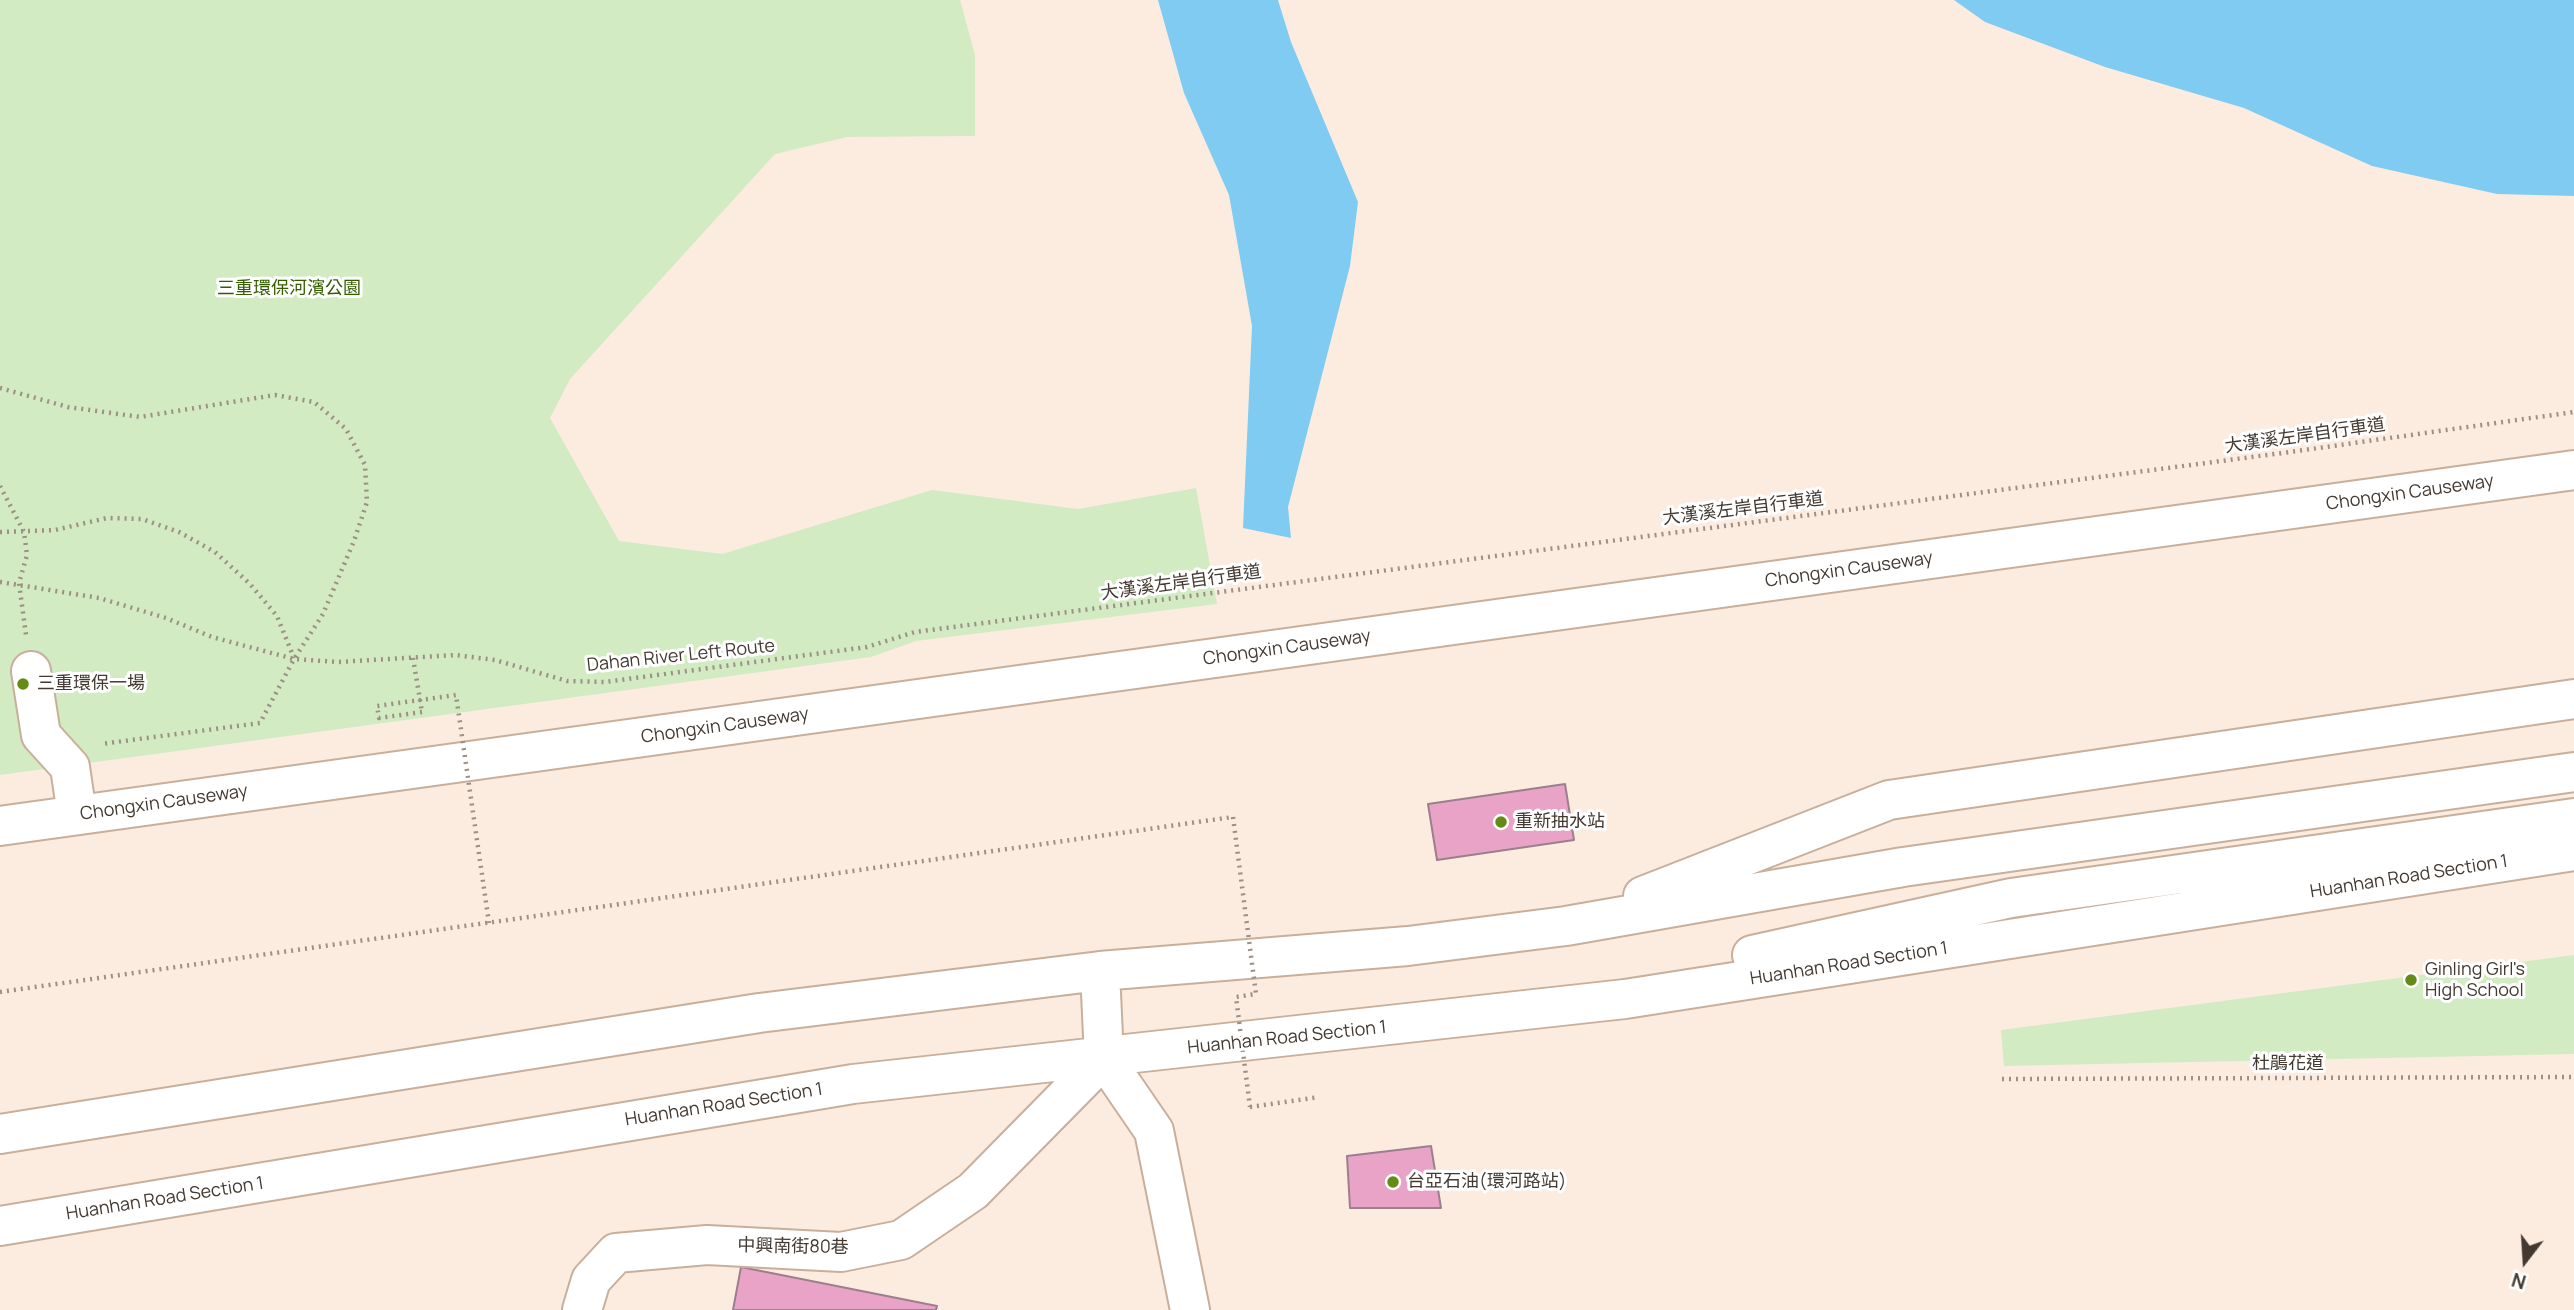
<!DOCTYPE html>
<html>
<head>
<meta charset="utf-8">
<style>
  body { margin:0 }
  #map { position:relative; width:2574px; height:1310px; overflow:hidden; background:#fcece0; font-family:Manrope,sans-serif }
  canvas { display:block }
  .north { position:absolute; left:2490px; top:1226px; width:70px; height:70px; -webkit-text-stroke:5px #fff; paint-order:stroke; rotate:197deg; font-size:19px; font-weight:700; line-height:28px; text-align:center; color:#433931 }
  .north::after { content:''; display:block; margin:auto; width:24px; height:32px; background:#433931; clip-path:polygon(50% 0,100% 100%,50% 72%,0 100%) }
</style>
</head>
<body>
<div id="map">
<canvas width="2574" height="1310"></canvas>
<div class="north">N</div>
</div>
<script>
const g = document.querySelector('canvas').getContext('2d');
g.lineJoin = 'round';
function fillPath(path, color) {
  g.fillStyle = color;
  g.fill(path, 'evenodd');
}
function shape(rows) {
  const path = new Path2D();
  for (const r of rows) {
    path.moveTo(r[0], r[1]);
    for (let i = 2; i < r.length; i += 2) path.lineTo(r[i], r[i + 1]);
  }
  return path;
}
function strokePath(path, color, width, dash) {
  g.strokeStyle = color;
  g.lineWidth = width;
  g.lineCap = dash ? 'butt' : 'round';
  g.setLineDash(dash || []);
  g.stroke(path);
}
function drawText(font, color, halo, rows, align = 'center') {
  g.font = font + ' Manrope,"Noto Sans TC",sans-serif';
  g.lineWidth = 6;
  g.setLineDash([]);
  g.textBaseline = 'middle';
  g.strokeStyle = halo;
  g.fillStyle = color;
  for (const [text, x, y, turn = 0] of rows) {
    g.save();
    g.translate(x, y);
    g.rotate((+turn || 0) * Math.PI / 180);
    g.textAlign = isNaN(turn) ? turn : align;
    if (halo) g.strokeText(text, 0, 0);
    g.fillText(text, 0, 0);
    g.restore();
  }
}
fillPath(shape([
  [0,0,960,0,975,55,975,136,847,137,775,154,570,379,550,418,619,541,722,554,932,490,1078,509,1196,488,1217,604,916,641,871,657,0,775],
  [2574,955,2574,1054,2004,1066,2001,1030]
]), '#d2ebc2');
fillPath(shape([
  [1158,0,1278,0,1291,42,1358,202,1350,266,1288,507,1291,538,1243,528,1252,326,1229,195,1184,93],
  [1954,0,2574,0,2574,196,2497,194,2372,166,2244,108,2105,67,1985,22]
]), '#7fcbf2');
const building = shape([
  [1565,784,1574,840,1437,860,1428,804,1565,784],
  [1431,1146,1441,1208,1350,1208,1347,1156,1431,1146],
  [741,1267,937,1306,936,1310,733,1310,741,1267]
]);
fillPath(building, '#e8a3c6');
strokePath(building, '#9b7f8c', 2);
const minor = shape([
  [31,671,41,735,70,767,77,815],
  [0,826,2574,470],
  [1643,896,1889,800,2574,699],
  [1752,955,2011,898,2574,818],
  [1100,971,1104,1058],
  [1104,1058,1154,1131,1190,1310],
  [0,1134,759,1013,1100,971,1408,946,1566,926,1903,867,2574,772],
  [0,1226,853,1084,1625,999,2574,851],
  [582,1310,591,1280,616,1253,707,1245,841,1252,901,1240,973,1191,1104,1058]
]);
strokePath(minor, '#c8af9c', 42);
strokePath(shape([
  [0,388,68,407,140,417,275,395,314,402,346,429,365,465,367,502,354,541,323,614,294,659,260,723,101,744],
  [0,486,24,532,27,555,19,583,26,635],
  [0,532,55,530,107,518,142,519,179,532,215,552,250,584,277,616,294,658],
  [0,582,99,598,166,618,212,637,294,659,338,662,455,655,495,660,567,681,605,682,867,647,915,632,2290,452,2574,412],
  [413,658,422,712],
  [0,992,1233,817],
  [2002,1079,2574,1077],
  [1250,1107,1319,1097]
]), '#9c8f85', 4.5, [2, 5]);
strokePath(minor, '#fff', 38);
strokePath(shape([
  [422,712,379,718,377,706,456,695,489,923],
  [1233,817,1256,994,1236,997,1250,1107]
]), '#9c8f85', 4.5, [2, 5]);
for (const [x, y, r, color] of [
  [23,684,7,"#638b16"],
  [1501,822,7,"#638b16"],
  [2411,980,7,"#638b16"],
  [1393,1182,7,"#638b16"]
]) {
  const dot = new Path2D();
  dot.arc(x, y, r, 0, 2 * Math.PI);
  g.fillStyle = color;
  g.fill(dot);
  strokePath(dot, '#fff', 2.5);
}
drawText('18px', '#345d00', '#fff', [
  ["三重環保河濱公園",289,289]
]);
drawText('18px', '#433931', '#fff', [
  ["大漢溪左岸自行車道",2305,436,-8],
  ["Chongxin Causeway",2410,493,-8],
  ["大漢溪左岸自行車道",1743,509,-7],
  ["Chongxin Causeway",1849,570,-8],
  ["大漢溪左岸自行車道",1181,583,-8],
  ["Chongxin Causeway",1287,648,-8],
  ["Dahan River Left Route",681,656,-6],
  ["Chongxin Causeway",725,726,-8],
  ["Chongxin Causeway",164,803,-8],
  ["Huanhan Road Section 1",2409,877,-9],
  ["Huanhan Road Section 1",1849,964,-9],
  ["Huanhan Road Section 1",1287,1038,-6],
  ["杜鵑花道",2288,1064],
  ["Huanhan Road Section 1",724,1105,-9],
  ["Huanhan Road Section 1",165,1199,-9],
  ["中興南街80巷",793,1247,1]
]);
drawText('18px', '#433931', '#fff', [
  ["三重環保一場",37,684],
  ["重新抽水站",1515,822],
  ["Ginling Girl's",2425,970],
  ["High School",2425,991],
  ["台亞石油(環河路站)",1407,1182]
], 'left');
</script>
</body>
</html>
